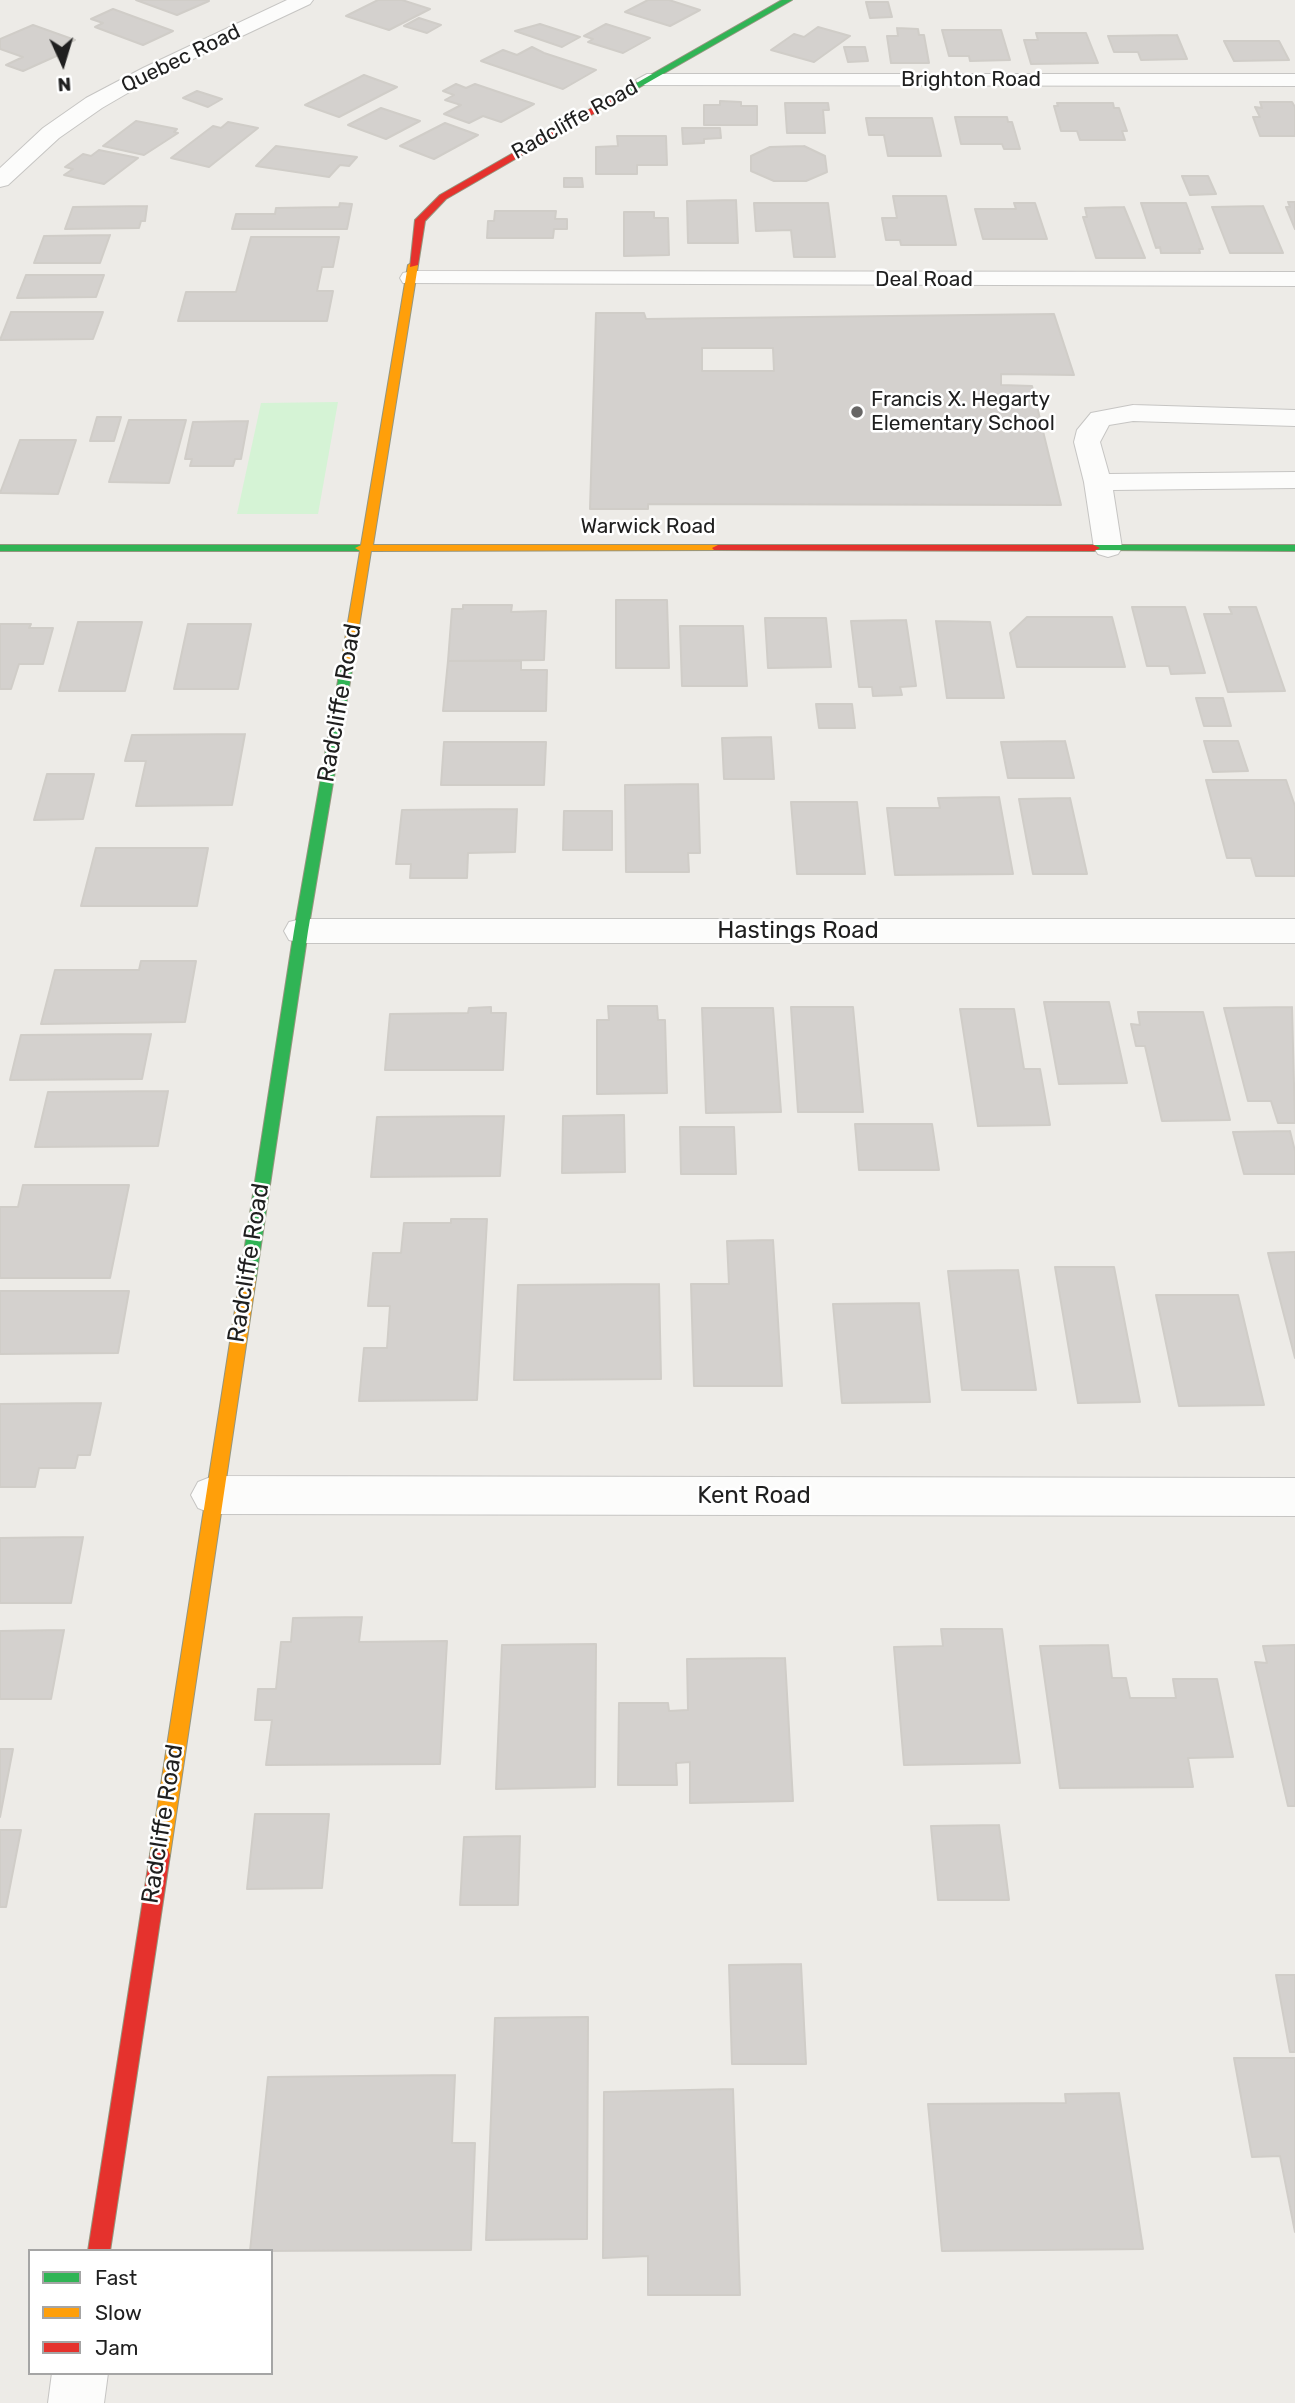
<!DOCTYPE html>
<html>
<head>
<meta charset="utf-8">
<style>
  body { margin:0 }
  #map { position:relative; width:1295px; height:2403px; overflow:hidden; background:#edebe7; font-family:Rubik,sans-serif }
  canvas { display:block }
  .legend { position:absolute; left:28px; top:2249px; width:245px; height:126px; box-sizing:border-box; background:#fff; border:2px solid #a5a5a5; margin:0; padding:9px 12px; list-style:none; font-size:21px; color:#1f1f1f }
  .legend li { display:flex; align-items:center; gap:14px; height:35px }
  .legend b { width:35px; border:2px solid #a5a5a5 }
  .north { position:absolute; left:28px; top:28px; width:70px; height:70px; -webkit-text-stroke:5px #fff; paint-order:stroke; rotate:176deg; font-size:19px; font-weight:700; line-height:28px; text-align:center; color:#1f1f1f }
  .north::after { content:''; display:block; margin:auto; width:24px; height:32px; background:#1f1f1f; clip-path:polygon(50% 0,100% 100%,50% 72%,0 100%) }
</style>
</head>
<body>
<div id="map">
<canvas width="1295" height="2403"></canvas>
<ul class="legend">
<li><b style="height:9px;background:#30b455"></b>Fast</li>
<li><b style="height:9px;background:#ff9f0a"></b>Slow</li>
<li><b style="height:9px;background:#e5322d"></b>Jam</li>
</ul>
<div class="north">N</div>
</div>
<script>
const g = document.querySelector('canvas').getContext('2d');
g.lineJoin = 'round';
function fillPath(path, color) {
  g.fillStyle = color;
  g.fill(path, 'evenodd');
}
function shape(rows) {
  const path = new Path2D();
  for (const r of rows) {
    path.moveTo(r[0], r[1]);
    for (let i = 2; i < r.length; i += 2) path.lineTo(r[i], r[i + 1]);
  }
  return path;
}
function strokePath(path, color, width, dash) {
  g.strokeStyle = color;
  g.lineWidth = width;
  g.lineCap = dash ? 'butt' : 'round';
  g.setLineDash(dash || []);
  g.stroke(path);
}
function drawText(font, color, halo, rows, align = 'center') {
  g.font = font + ' Rubik,sans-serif';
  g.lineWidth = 5;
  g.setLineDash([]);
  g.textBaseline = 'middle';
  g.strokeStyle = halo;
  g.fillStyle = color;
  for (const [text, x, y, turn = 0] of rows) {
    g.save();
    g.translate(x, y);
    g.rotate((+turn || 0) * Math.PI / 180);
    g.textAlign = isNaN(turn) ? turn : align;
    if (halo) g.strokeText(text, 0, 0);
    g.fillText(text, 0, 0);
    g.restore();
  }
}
fillPath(shape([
  [338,402,318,514,237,514,261,403]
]), '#d5f3d5');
const building = shape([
  [136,0,206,0,209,1,177,15,136,0],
  [378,0,402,0,430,9,389,30,346,16,378,0],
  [648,0,669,0,700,10,670,26,625,12,648,0],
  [866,2,888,2,892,17,870,18,866,2],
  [113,9,173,31,143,45,95,27,103,23,91,19,113,9],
  [419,18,441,25,427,33,404,26,419,18],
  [540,24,580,37,562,47,515,31,540,24],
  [606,24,650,38,623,53,588,42,593,39,584,36,606,24],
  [33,25,75,40,54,49,63,53,23,71,6,65,23,57,0,49,0,39,33,25],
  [818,27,850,36,814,62,771,50,794,34,804,37,818,27],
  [897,28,918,29,919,35,924,35,929,63,891,63,887,36,898,36,897,28],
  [942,30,1001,30,1010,60,970,61,969,56,949,56,942,30],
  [1036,33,1086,33,1098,63,1031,64,1024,40,1038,40,1036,33],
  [1177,35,1187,59,1141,60,1138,52,1114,52,1108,36,1177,35],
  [1224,41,1279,41,1289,60,1234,61,1224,41],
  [532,47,544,53,596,70,563,89,481,61,503,50,517,55,532,47],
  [844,47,865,47,868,61,848,62,844,47],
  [364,75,397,87,339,117,305,105,364,75],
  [456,84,466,88,475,84,534,104,501,122,483,116,469,123,444,114,461,105,445,100,454,95,443,91,456,84],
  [197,91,222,99,208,107,183,98,197,91],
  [720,101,741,102,741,106,757,106,757,125,704,125,704,105,720,105,720,101],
  [1260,102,1292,102,1295,107,1295,136,1260,136,1253,117,1260,117,1255,107,1262,108,1260,102],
  [785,103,828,103,829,110,823,110,825,133,787,133,785,103],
  [1057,103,1113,103,1114,108,1119,108,1127,131,1122,131,1125,140,1080,140,1077,131,1061,131,1054,106,1058,106,1057,103],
  [381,108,420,121,386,139,348,125,381,108],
  [955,117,1007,117,1008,122,1012,122,1020,149,1004,149,1002,144,961,144,955,117],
  [866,118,932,118,941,156,888,156,884,135,869,135,866,118],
  [136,121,177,129,174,132,178,133,144,155,103,146,136,121],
  [228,122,258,128,209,167,171,158,213,126,221,128,228,122],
  [445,123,478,135,434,159,400,146,445,123],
  [682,128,720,128,721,138,704,139,704,143,683,144,682,128],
  [617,136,666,136,667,165,637,165,637,174,596,174,596,147,618,146,617,136],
  [276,146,357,157,349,166,340,165,329,177,256,166,276,146],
  [804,146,825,156,827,172,806,181,774,181,751,171,751,156,770,147,804,146],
  [99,150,138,158,104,184,64,175,73,169,65,167,83,154,91,156,99,150],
  [1182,176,1208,176,1216,194,1190,195,1182,176],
  [564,178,582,178,583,187,564,187,564,178],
  [893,196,946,196,956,245,901,245,900,240,886,240,882,218,897,218,893,196],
  [736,200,738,243,688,243,687,201,736,200],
  [1288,202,1295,202,1295,229,1286,207,1290,207,1288,202],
  [340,203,352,204,347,229,232,229,236,214,275,214,276,208,339,207,340,203],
  [754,203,828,203,835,257,794,257,791,230,756,231,754,203],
  [1014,203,1035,203,1047,239,983,239,975,209,1016,209,1014,203],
  [1141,203,1186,203,1203,249,1199,249,1200,253,1161,253,1160,247,1156,248,1141,203],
  [147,206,145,221,141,221,139,228,65,229,73,207,147,206],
  [1263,206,1283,253,1230,253,1212,207,1263,206],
  [1124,207,1145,258,1096,258,1083,217,1087,217,1085,208,1124,207],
  [495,211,556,211,555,219,567,219,567,229,554,229,553,238,487,238,488,221,494,221,495,211],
  [624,212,654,212,654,218,668,218,669,255,624,256,624,212],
  [110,235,100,263,34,263,44,236,110,235],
  [251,237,339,237,333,267,322,267,317,291,333,291,327,321,178,321,186,292,236,292,251,237],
  [26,275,104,275,96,297,17,298,26,275],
  [11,312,103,312,93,339,0,340,11,312],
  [596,313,644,313,646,319,1054,314,1074,375,1001,374,1001,385,1032,386,1061,505,648,504,648,509,590,509,596,313],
  [702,348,773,348,774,371,702,371,702,348],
  [97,417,121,417,114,441,90,441,97,417],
  [129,420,186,420,169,483,109,482,129,420],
  [248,421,241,459,235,459,233,466,190,466,192,459,185,459,193,422,248,421],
  [20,440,76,440,58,494,0,493,20,440],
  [616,600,667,600,669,668,616,668,616,600],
  [463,605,512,605,511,612,546,611,544,660,448,661,452,609,463,609,463,605],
  [1132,607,1185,607,1205,673,1171,674,1169,666,1147,666,1132,607],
  [1229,607,1256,607,1285,691,1228,692,1204,614,1232,614,1229,607],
  [1027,617,1112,617,1125,667,1017,667,1010,633,1027,617],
  [765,618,826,618,831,667,768,668,765,618],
  [906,620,916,686,900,687,902,695,873,696,872,687,859,687,851,621,906,620],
  [936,621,990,622,1004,698,947,698,936,621],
  [78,622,142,622,125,691,59,691,78,622],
  [0,624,31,624,29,628,53,628,43,664,19,664,11,689,0,689,0,624],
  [188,624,251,624,238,689,174,689,188,624],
  [680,626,743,626,747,686,682,686,680,626],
  [448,661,521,661,521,670,547,670,546,711,443,711,448,661],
  [1196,698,1223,698,1231,726,1204,726,1196,698],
  [816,704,852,704,855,728,819,728,816,704],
  [245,734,232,805,136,806,146,761,125,761,132,735,245,734],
  [771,737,774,779,724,779,722,738,771,737],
  [1065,741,1074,778,1008,778,1001,742,1065,741],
  [1204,741,1238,741,1248,771,1213,772,1204,741],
  [444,742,546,742,544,785,441,785,444,742],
  [47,774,94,774,83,819,34,820,47,774],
  [1206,780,1286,780,1295,806,1295,876,1256,876,1251,858,1227,858,1206,780],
  [698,784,700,853,688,853,689,872,626,872,625,785,698,784],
  [999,797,1013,874,895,875,887,808,940,808,938,798,999,797],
  [1070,798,1087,874,1033,874,1019,799,1070,798],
  [791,802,857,802,865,874,797,874,791,802],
  [517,809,515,852,468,853,467,878,410,878,411,864,396,864,402,810,517,809],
  [564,811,612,811,612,850,563,850,564,811],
  [96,848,208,848,197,906,81,906,96,848],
  [141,961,196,961,185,1022,41,1024,55,970,139,970,141,961],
  [1044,1002,1109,1002,1127,1083,1059,1084,1044,1002],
  [608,1006,657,1006,658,1020,665,1020,667,1093,597,1094,597,1020,609,1020,608,1006],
  [491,1007,491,1013,506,1013,503,1070,385,1070,390,1014,468,1013,469,1008,491,1007],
  [791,1007,853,1007,863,1112,798,1112,791,1007],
  [1292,1007,1295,1123,1278,1123,1271,1101,1248,1101,1224,1008,1292,1007],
  [702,1008,773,1008,781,1112,706,1113,702,1008],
  [960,1009,1014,1009,1024,1069,1040,1069,1050,1125,978,1126,960,1009],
  [1138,1012,1203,1012,1230,1120,1162,1121,1145,1046,1136,1046,1131,1024,1140,1025,1138,1012],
  [151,1034,142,1079,10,1080,21,1035,151,1034],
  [168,1091,158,1146,35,1147,48,1092,168,1091],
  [624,1115,625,1172,562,1173,563,1116,624,1115],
  [504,1116,500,1176,371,1177,377,1117,504,1116],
  [855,1124,932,1124,939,1170,859,1170,855,1124],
  [680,1127,734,1127,736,1174,681,1174,680,1127],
  [1290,1131,1295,1151,1295,1174,1244,1174,1233,1132,1290,1131],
  [23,1185,129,1185,110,1278,0,1278,0,1207,18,1207,23,1185],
  [451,1219,487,1219,477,1400,359,1401,364,1348,387,1348,390,1306,368,1306,373,1253,401,1253,404,1223,451,1223,451,1219],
  [773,1240,782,1386,694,1386,691,1284,729,1284,727,1241,773,1240],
  [1295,1252,1295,1358,1268,1253,1295,1252],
  [1055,1267,1114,1267,1140,1402,1078,1403,1055,1267],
  [1018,1270,1036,1390,962,1390,948,1271,1018,1270],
  [659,1284,661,1379,514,1380,518,1285,659,1284],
  [0,1291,129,1291,118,1353,0,1354,0,1291],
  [1156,1295,1238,1295,1264,1405,1179,1406,1156,1295],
  [919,1303,930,1402,842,1403,833,1304,919,1303],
  [101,1403,90,1455,78,1455,75,1468,39,1468,35,1487,0,1487,0,1404,101,1403],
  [83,1537,71,1603,0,1603,0,1538,83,1537],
  [362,1617,359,1642,447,1641,440,1764,266,1765,272,1720,255,1720,258,1689,276,1689,281,1642,291,1642,293,1618,362,1617],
  [941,1629,1002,1629,1020,1763,904,1765,894,1647,943,1646,941,1629],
  [64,1630,51,1699,0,1699,0,1631,64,1630],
  [596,1644,595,1787,496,1789,502,1645,596,1644],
  [1108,1645,1112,1678,1126,1678,1130,1698,1176,1698,1173,1679,1217,1679,1233,1757,1188,1758,1193,1787,1060,1788,1040,1646,1108,1645],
  [1295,1645,1295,1806,1288,1806,1255,1662,1267,1663,1263,1646,1295,1645],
  [785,1658,793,1801,690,1803,690,1762,676,1763,677,1785,618,1785,619,1703,668,1703,669,1711,688,1710,687,1659,785,1658],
  [0,1749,13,1749,0,1817,0,1749],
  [255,1814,329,1814,322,1888,247,1889,255,1814],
  [999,1825,1009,1900,938,1900,931,1826,999,1825],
  [0,1830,21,1830,6,1907,0,1907,0,1830],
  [520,1836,518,1905,460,1905,464,1837,520,1836],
  [801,1964,806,2064,732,2064,729,1965,801,1964],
  [1276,1975,1295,1975,1295,2052,1290,2052,1276,1975],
  [588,2017,587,2239,486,2240,495,2018,588,2017],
  [1234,2058,1295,2058,1295,2232,1280,2156,1252,2157,1234,2058],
  [455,2075,452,2143,475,2143,471,2250,250,2251,268,2077,455,2075],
  [733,2089,740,2295,648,2295,648,2256,603,2258,604,2092,733,2089],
  [1119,2093,1143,2249,942,2251,928,2104,1066,2103,1065,2094,1119,2093]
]);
fillPath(building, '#d4d1ce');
strokePath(building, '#d0cdc8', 2);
const lane = shape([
  [1133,405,1295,410,1295,426,1133,421,1109,425,1100,442,1109,474,1295,472,1295,488,1113,490,1122,548,1118,554,1108,557,1098,554,1094,548,1084,482,1074,442,1077,430,1091,413,1133,405]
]);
const street = shape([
  [287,0,313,0,310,4,157,76,102,108,59,138,8,185,0,187,0,168,43,128,86,98,143,68,287,0],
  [647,74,1295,74,1295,86,639,85,636,80,647,74],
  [412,271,1295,272,1295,286,403,283,400,278,403,273,412,271],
  [301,919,1295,919,1295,943,301,943,289,940,284,931,289,922,301,919],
  [213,1476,1295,1478,1295,1516,213,1514,198,1508,191,1495,198,1482,213,1476],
  [52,2373,108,2373,104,2403,48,2403,52,2373]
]);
const fast = shape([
  [782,0,792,0,626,95,619,93,782,0],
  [0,545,361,545,367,548,361,551,0,551,0,545],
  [1094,545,1295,545,1295,551,1090,550,1088,548,1094,545],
  [348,654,354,658,308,931,256,1278,254,1283,248,1285,242,1283,240,1278,294,931,342,658,348,654]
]);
const slow = shape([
  [413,262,418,265,373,545,718,545,724,548,722,550,371,551,354,658,348,662,344,661,342,658,360,551,355,548,361,545,408,265,413,262],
  [248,1271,254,1273,256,1278,170,1855,167,1862,160,1865,153,1862,150,1855,240,1278,242,1273,248,1271]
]);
const jam = shape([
  [623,90,627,93,626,95,446,199,425,221,418,265,410,267,415,220,440,195,623,90],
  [718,545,1094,545,1100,548,1094,551,714,550,712,548,718,545],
  [160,1845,167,1848,170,1855,110,2251,88,2251,150,1855,153,1848,160,1845]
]);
strokePath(lane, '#c6c5c3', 2);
strokePath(street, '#c6c5c3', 2);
strokePath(fast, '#95967f', 2);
strokePath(slow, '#95967f', 2);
strokePath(jam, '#95967f', 2);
fillPath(lane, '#fcfcfb');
fillPath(street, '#fcfcfb');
fillPath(fast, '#30b455');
fillPath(slow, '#ff9f0a');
fillPath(jam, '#e5322d');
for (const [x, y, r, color] of [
  [857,412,7,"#676665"]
]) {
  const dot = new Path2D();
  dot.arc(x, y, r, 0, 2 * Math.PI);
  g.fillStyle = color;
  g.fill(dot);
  strokePath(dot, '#fff', 2.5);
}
drawText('21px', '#1f1f1f', '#fff', [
  ["Quebec Road",181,59,-26],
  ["Brighton Road",971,80],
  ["Radcliffe Road",575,120,-29],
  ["Deal Road",924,280],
  ["Warwick Road",648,527]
]);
drawText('21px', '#1f1f1f', '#fff', [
  ["Francis X. Hegarty",871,400],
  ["Elementary School",871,424]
], 'left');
drawText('24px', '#1f1f1f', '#fff', [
  ["Radcliffe Road",340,703,-80],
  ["Hastings Road",798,931],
  ["Radcliffe Road",249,1263,-81],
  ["Kent Road",754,1496],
  ["Radcliffe Road",163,1824,-81]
]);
</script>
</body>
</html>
